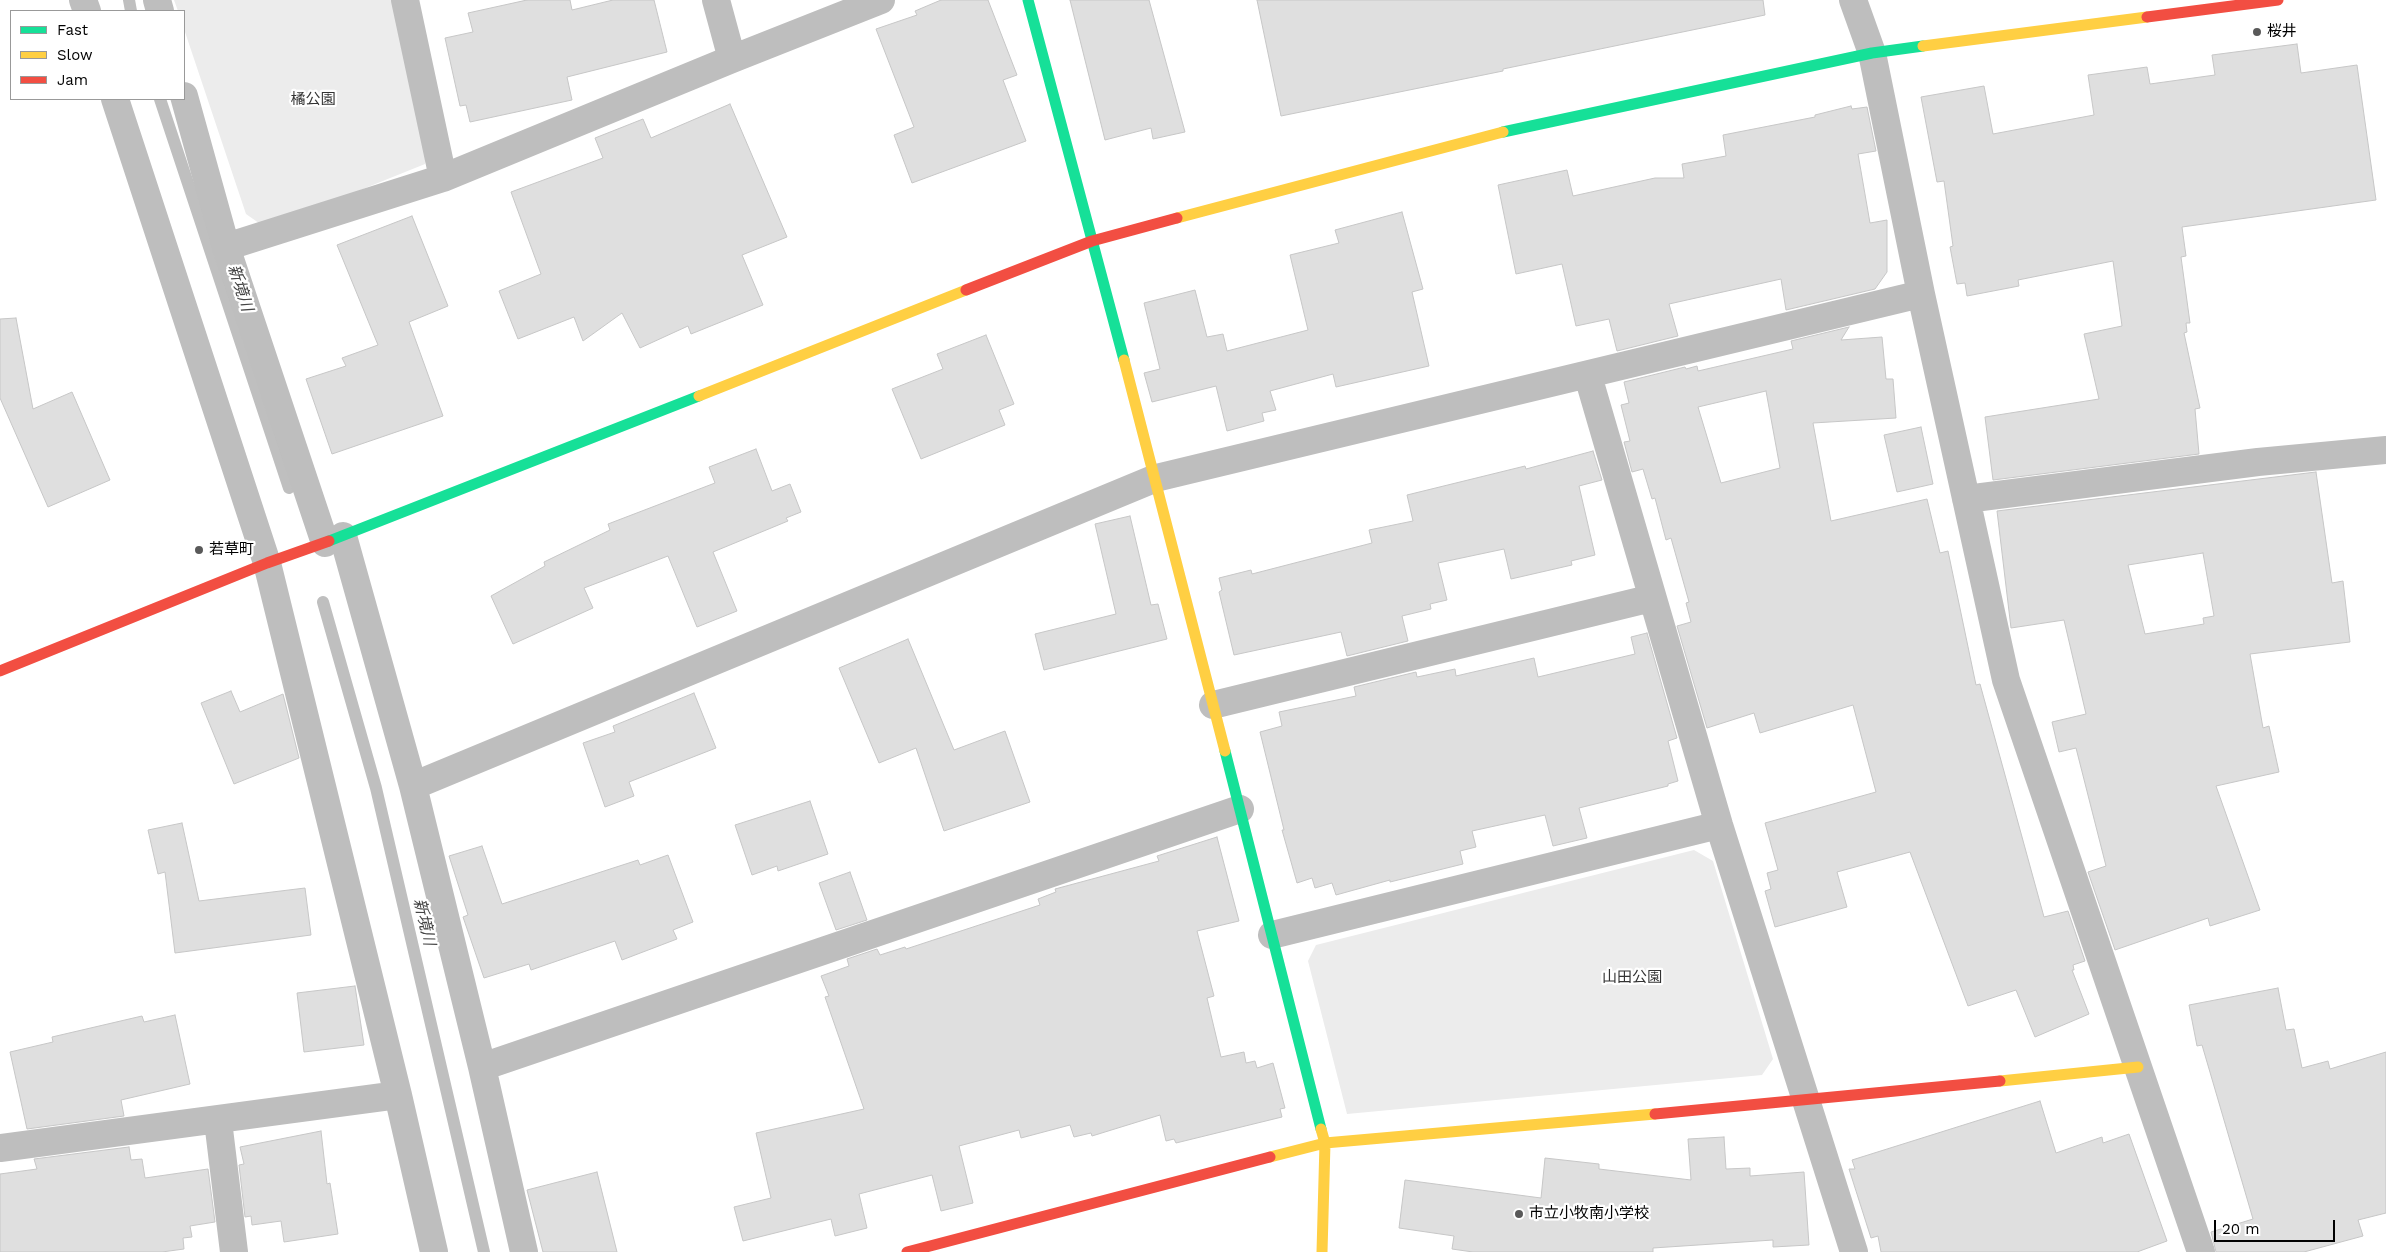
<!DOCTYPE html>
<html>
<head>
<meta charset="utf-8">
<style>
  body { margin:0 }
  #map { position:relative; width:2386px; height:1252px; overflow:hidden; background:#fff; font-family:"Work Sans",sans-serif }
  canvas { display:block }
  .legend { position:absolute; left:10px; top:10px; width:175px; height:90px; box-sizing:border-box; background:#fff; border:1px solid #999; margin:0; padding:6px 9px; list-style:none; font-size:15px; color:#000 }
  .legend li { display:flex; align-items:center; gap:10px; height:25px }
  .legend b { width:25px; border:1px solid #999 }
  .scale { position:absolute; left:2214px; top:1220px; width:121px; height:22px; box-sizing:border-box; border:2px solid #000; border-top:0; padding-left:6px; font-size:15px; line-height:18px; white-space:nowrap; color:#000; -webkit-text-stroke:4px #fff; paint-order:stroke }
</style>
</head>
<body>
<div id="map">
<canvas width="2386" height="1252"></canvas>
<ul class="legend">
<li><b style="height:6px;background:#16e098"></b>Fast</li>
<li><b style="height:6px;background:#ffcf43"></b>Slow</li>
<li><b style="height:6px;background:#f24e42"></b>Jam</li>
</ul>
<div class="scale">20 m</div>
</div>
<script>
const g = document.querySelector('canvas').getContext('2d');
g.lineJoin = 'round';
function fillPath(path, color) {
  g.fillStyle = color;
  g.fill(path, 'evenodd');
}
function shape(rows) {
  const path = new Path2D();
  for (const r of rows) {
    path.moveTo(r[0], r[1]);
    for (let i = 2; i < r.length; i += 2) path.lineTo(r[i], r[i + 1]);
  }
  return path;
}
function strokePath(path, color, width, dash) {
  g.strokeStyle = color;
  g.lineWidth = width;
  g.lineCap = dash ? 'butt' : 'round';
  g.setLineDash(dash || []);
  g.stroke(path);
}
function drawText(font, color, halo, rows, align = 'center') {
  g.font = font + ' "Work Sans","Noto Sans JP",sans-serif';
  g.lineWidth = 4.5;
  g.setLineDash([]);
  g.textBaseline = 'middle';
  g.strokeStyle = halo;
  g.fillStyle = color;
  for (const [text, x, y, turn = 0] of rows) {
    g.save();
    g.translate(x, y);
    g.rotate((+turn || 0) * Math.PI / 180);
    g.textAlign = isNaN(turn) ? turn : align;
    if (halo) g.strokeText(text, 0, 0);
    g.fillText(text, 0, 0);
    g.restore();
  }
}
fillPath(shape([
  [174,0,393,0,428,148,425,164,266,228,246,214,184,29,184,11,178,11],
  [1694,850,1713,861,1773,1059,1762,1075,1347,1114,1308,961,1316,945]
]), '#ececec');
strokePath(shape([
  [129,0,131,11],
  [160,99,289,488],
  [323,602,376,788,484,1252]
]), '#bfbfbf', 12);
const building = shape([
  [527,0,570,0,572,10,613,0,654,0,667,52,567,77,572,100,470,122,466,105,460,106,445,38,473,32,468,13,527,0],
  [941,0,988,0,1017,75,1003,80,1026,141,912,183,894,135,914,127,876,29,917,15,915,11,941,0],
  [1070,0,1149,0,1185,132,1153,139,1151,128,1105,140,1070,0],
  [1257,0,1763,0,1765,15,1503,69,1503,71,1281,116,1257,0],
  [2297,44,2301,73,2357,65,2376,200,2182,227,2186,256,2181,257,2190,323,2186,323,2187,332,2184,333,2200,408,2195,409,2199,454,1993,480,1985,417,2099,399,2084,334,2122,326,2113,261,2018,280,2019,286,1967,296,1965,283,1957,284,1950,247,1953,246,1944,181,1937,182,1921,97,1984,86,1993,134,2094,115,2088,75,2147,67,2150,84,2215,75,2212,55,2297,44],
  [730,104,787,237,742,255,763,305,691,334,688,326,640,348,622,313,583,341,574,317,518,339,499,291,541,274,511,192,603,158,595,138,643,119,651,138,730,104],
  [1851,106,1852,109,1867,107,1876,151,1858,154,1870,223,1887,220,1887,272,1875,289,1786,310,1781,279,1669,304,1678,336,1617,351,1609,319,1576,326,1562,264,1516,274,1498,185,1567,170,1573,196,1655,178,1684,178,1682,164,1726,156,1723,135,1815,117,1815,115,1851,106],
  [1402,212,1423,289,1412,292,1429,366,1336,387,1333,374,1270,391,1276,410,1262,413,1264,421,1227,431,1216,386,1152,402,1144,373,1160,369,1144,303,1195,290,1207,337,1223,334,1227,351,1308,330,1290,255,1339,243,1335,230,1402,212],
  [412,216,448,306,409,322,443,416,332,454,306,379,346,366,342,358,378,345,337,245,412,216],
  [16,318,33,409,72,392,110,480,48,507,0,398,0,319,16,318],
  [1849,327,1841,340,1882,337,1886,379,1893,379,1896,418,1813,423,1831,521,1927,499,1940,553,1948,551,1976,685,1980,684,2044,917,2068,911,2085,961,2073,965,2074,970,2072,970,2089,1014,2035,1037,2016,990,1968,1006,1910,852,1837,872,1847,907,1775,927,1765,891,1771,889,1767,873,1778,870,1765,823,1876,792,1853,705,1760,733,1754,713,1707,728,1677,626,1691,622,1686,603,1689,602,1671,538,1666,540,1655,498,1652,499,1643,469,1632,472,1624,442,1630,441,1621,405,1629,403,1624,382,1685,367,1686,369,1697,366,1698,371,1793,349,1791,341,1849,327],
  [1766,391,1780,468,1721,483,1698,407,1766,391],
  [986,335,1014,404,999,410,1005,425,921,459,892,389,943,369,937,354,986,335],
  [1921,427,1933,484,1897,492,1884,435,1921,427],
  [756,449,772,491,790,484,801,512,786,518,788,521,713,552,737,611,697,627,668,556,584,588,593,608,513,644,491,596,545,566,544,562,610,530,608,524,715,483,709,467,756,449],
  [1593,451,1602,480,1579,486,1595,555,1571,561,1572,565,1511,579,1504,549,1438,563,1447,600,1430,604,1431,609,1402,616,1408,641,1347,656,1341,632,1234,655,1219,592,1222,590,1219,578,1251,570,1252,574,1372,543,1369,530,1413,521,1407,495,1525,466,1526,469,1593,451],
  [2316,472,2332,583,2343,581,2350,642,2250,654,2263,728,2269,726,2279,772,2216,786,2260,910,2210,926,2208,918,2115,950,2088,872,2106,866,2076,748,2059,752,2052,722,2086,714,2064,620,2011,628,1997,511,2316,472],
  [2203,553,2214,616,2203,618,2204,624,2145,634,2128,565,2203,553],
  [1130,516,1151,605,1158,604,1167,639,1044,670,1035,634,1116,614,1095,524,1130,516],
  [1647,633,1677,738,1668,741,1678,781,1668,784,1668,786,1579,808,1587,838,1553,846,1545,815,1472,831,1476,847,1460,851,1463,864,1390,882,1390,880,1336,895,1332,883,1315,888,1312,878,1297,883,1282,830,1284,830,1260,732,1282,726,1279,712,1356,696,1354,687,1416,672,1417,677,1455,669,1456,676,1534,658,1538,677,1635,654,1631,637,1647,633],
  [908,639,954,750,1005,731,1030,802,944,831,916,748,879,763,839,668,908,639],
  [231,691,240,712,283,694,299,758,234,784,201,703,231,691],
  [694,693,716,748,629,782,634,796,605,807,583,743,615,732,613,726,694,693],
  [810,801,828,854,778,871,777,866,752,875,735,825,810,801],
  [182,823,199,901,305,888,311,935,175,953,165,872,158,874,148,830,182,823],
  [1217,837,1239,921,1197,931,1214,996,1207,998,1221,1057,1244,1052,1246,1063,1255,1061,1257,1068,1273,1063,1285,1108,1280,1109,1282,1117,1176,1143,1174,1139,1166,1141,1160,1115,1092,1136,1091,1133,1074,1137,1070,1125,1021,1138,1019,1130,959,1146,973,1203,941,1211,932,1175,859,1194,867,1228,835,1236,831,1219,743,1241,734,1207,771,1198,756,1133,864,1109,825,997,829,996,821,976,849,966,847,959,877,949,880,955,905,947,906,949,1040,905,1038,899,1056,892,1055,889,1159,861,1157,856,1217,837],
  [482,846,502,904,638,860,640,865,668,855,693,922,673,930,677,939,622,960,615,941,531,970,529,964,484,978,463,917,468,915,449,856,482,846],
  [850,872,867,920,836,930,819,883,850,872],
  [355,986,364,1045,304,1052,297,993,355,986],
  [2278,988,2286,1030,2294,1029,2302,1068,2328,1061,2330,1069,2386,1052,2386,1213,2358,1220,2363,1236,2304,1252,2216,1252,2211,1232,2253,1219,2202,1045,2197,1046,2189,1005,2278,988],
  [175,1015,190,1084,121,1100,124,1116,27,1129,10,1052,53,1042,52,1037,142,1016,144,1022,175,1015],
  [2040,1101,2056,1153,2102,1137,2103,1143,2129,1134,2167,1241,2137,1252,1881,1252,1878,1236,1871,1238,1849,1169,1855,1169,1852,1160,2040,1101],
  [321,1131,327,1184,330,1183,338,1234,284,1242,281,1221,252,1225,251,1216,245,1217,239,1165,244,1164,240,1147,321,1131],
  [1724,1137,1726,1169,1750,1168,1750,1176,1804,1172,1809,1245,1773,1247,1773,1240,1653,1248,1653,1252,1473,1252,1452,1249,1454,1236,1399,1228,1405,1180,1541,1198,1545,1158,1599,1164,1599,1169,1691,1180,1688,1139,1724,1137],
  [129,1147,131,1160,142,1159,145,1178,208,1169,215,1222,190,1226,192,1237,183,1238,184,1249,162,1252,0,1252,0,1174,37,1169,34,1159,129,1147],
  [597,1172,617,1252,543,1252,527,1190,597,1172]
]);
fillPath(building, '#dfdfdf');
strokePath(building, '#c7c7c7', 1);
strokePath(shape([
  [83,0,87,11],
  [157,0,160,11],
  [405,0,443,178],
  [716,0,732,59],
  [1853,0,1872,53,1921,294,2006,680,2201,1252],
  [184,96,226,247,325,543],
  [115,99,267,563,398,1095,434,1252],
  [226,247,443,178,732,59,881,0],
  [1588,376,1719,825,1854,1252],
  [1966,499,2258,462,2386,450],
  [343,536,413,786,482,1067,524,1252],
  [1213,705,1652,598],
  [413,786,1156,478,1921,294],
  [1272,935,1719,825],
  [482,1067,1240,809],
  [218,1121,234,1252],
  [0,1148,398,1095]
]), '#bebebe', 28);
strokePath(shape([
  [1028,0,1124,360],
  [1503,132,1872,53,1923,46],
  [329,541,699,396],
  [1225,751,1321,1129]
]), '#16e098', 11);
strokePath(shape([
  [1923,46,2147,17],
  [1177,218,1503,132],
  [1124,360,1225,751],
  [699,396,966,290],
  [2000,1081,2138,1067],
  [1321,1129,1325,1143,1322,1252],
  [1270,1157,1325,1143,1655,1114]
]), '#ffcf43', 11);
strokePath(shape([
  [2147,17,2278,0],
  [966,290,1092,241,1177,218],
  [0,671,267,563,329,541],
  [1655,1114,2000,1081],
  [907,1252,1270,1157]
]), '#f24e42', 11);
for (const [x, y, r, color] of [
  [2257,32,5,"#595959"],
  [199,550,5,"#595959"],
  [1519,1214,5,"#595959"]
]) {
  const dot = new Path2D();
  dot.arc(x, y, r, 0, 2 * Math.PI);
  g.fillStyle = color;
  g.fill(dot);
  strokePath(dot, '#fff', 2);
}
drawText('15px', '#000', '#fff', [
  ["桜井",2267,32],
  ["若草町",209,550],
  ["市立小牧南小学校",1529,1214]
], 'left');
drawText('15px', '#333', '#fff', [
  ["橘公園",313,100],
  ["山田公園",1632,978]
]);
drawText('italic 16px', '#444', '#fff', [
  ["新境川",240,288,72],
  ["新境川",424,922,77]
]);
</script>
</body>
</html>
